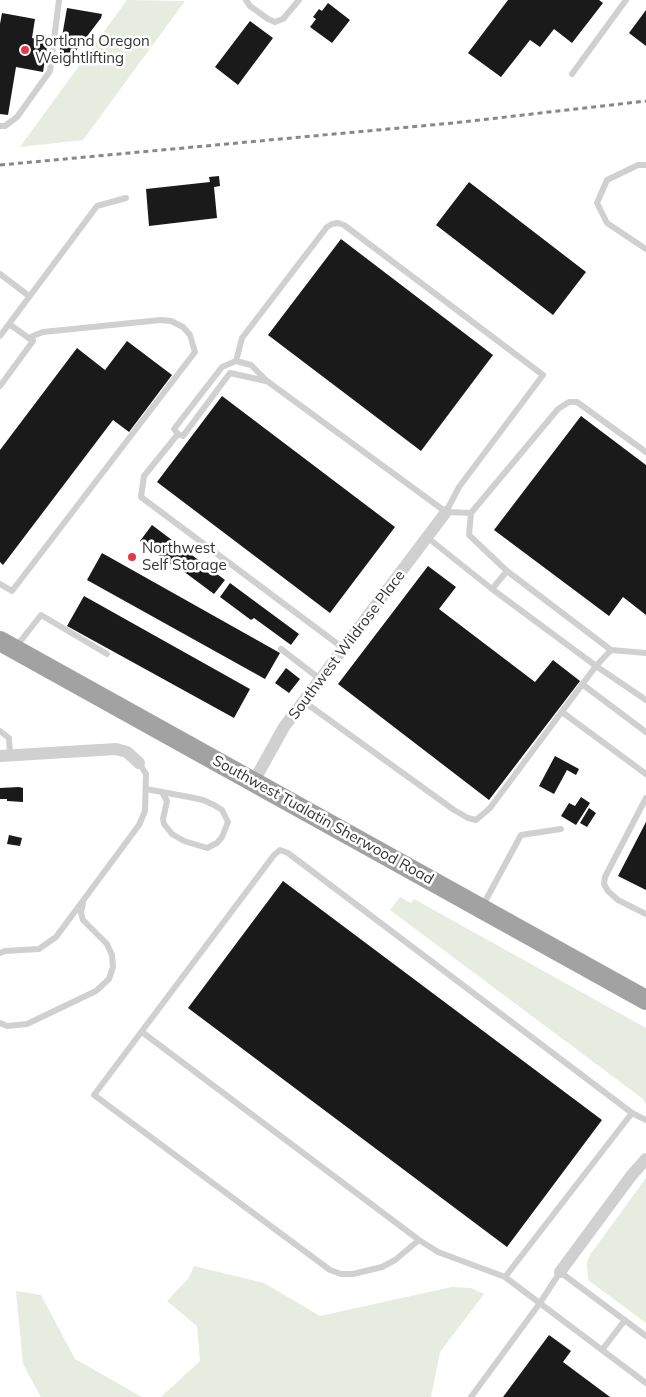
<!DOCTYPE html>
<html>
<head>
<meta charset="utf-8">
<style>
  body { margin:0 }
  canvas { display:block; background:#fff }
</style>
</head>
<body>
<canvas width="646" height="1397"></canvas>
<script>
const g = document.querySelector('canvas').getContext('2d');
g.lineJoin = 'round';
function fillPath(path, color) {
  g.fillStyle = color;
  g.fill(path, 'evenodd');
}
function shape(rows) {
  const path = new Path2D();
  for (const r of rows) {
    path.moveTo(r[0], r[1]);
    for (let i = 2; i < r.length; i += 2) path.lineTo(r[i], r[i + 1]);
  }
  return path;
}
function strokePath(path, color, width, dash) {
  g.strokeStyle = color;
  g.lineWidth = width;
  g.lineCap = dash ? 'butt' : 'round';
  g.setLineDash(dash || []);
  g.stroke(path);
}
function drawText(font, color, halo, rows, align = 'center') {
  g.font = font + ' Mulish,sans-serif';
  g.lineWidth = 5;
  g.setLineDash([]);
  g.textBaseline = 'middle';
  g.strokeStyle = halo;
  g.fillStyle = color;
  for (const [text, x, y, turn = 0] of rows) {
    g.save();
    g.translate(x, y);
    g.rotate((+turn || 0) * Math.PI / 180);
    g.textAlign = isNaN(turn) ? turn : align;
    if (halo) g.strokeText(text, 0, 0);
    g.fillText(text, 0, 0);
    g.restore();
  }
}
fillPath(shape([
  [127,0,185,1,83,140,20,147],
  [400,897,411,903,414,899,646,1028,646,1104,643,1099,390,910],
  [646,1178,646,1323,588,1280,587,1262,590,1255],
  [194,1266,264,1283,320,1316,452,1287,471,1288,484,1294,440,1352,431,1397,161,1397,200,1361,197,1326,167,1301,188,1279],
  [16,1291,41,1295,75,1359,142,1397,41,1397,23,1364]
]), '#e6ecdf');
fillPath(shape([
  [508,0,599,0,603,3,572,43,554,29,540,47,530,40,501,77,468,53],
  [328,3,350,20,332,43,310,27,316,19,313,17,319,9,322,11],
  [67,8,102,14,101,18,72,56,59,54],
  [646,10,646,46,629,33],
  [2,13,35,19,32,38,48,41,43,72,16,67,8,115,0,114,0,24],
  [250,21,273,38,238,85,215,67],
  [219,176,220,186,214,187,217,218,149,226,146,189,210,182,209,177],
  [469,182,586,272,553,315,436,225],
  [341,239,493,355,421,451,268,335],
  [127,341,172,375,129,432,113,420,3,565,0,562,0,450,77,348,105,370],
  [222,396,395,527,330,613,157,482],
  [581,416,646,465,646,615,623,597,609,616,494,530],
  [152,525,225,580,214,594,179,568,178,570,140,541],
  [102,553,280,653,265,679,87,580],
  [428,566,456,587,439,609,535,682,553,660,580,681,489,800,338,684],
  [230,583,299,634,291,645,254,618,251,620,220,597],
  [84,596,250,689,234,718,67,626],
  [286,668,300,679,289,693,275,683],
  [555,756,579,769,576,775,567,770,554,794,539,786],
  [19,787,23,788,23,802,7,801,7,799,0,799,0,788],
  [581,797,590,803,576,825,561,816,569,803,575,806],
  [589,808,596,813,587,827,580,823],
  [646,822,646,890,618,876],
  [9,835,22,838,20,846,7,844],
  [283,881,602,1120,507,1247,188,1008],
  [549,1335,571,1351,563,1362,610,1397,503,1397]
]), '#1a1a1a');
strokePath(shape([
  [246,0,250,6,268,19,275,22,283,19,299,0],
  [572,74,626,0],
  [0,126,5,126,17,117,50,71,59,0],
  [646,165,638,165,607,180,597,203,607,223,646,249],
  [0,274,29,296],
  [0,336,97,206,126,198],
  [236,361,242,338,327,227,332,224,338,223,344,225,543,375,459,487,446,512],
  [0,386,33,341,9,324],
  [178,434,183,436,230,373,266,381],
  [471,513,469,535,507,571,611,650],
  [428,538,492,589,596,666,646,700],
  [0,584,12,591,195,352,190,335,183,327,171,321,161,320,43,332,28,338],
  [492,589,507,571],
  [15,648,41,615,107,654],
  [343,648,141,497,144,476,178,434,174,429,222,367,236,361,251,365,267,381,446,512,471,513,558,409,569,402,577,402,646,452],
  [281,649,320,679],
  [582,684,646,732],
  [303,701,454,810,468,818,476,820,490,808,596,666,611,650,646,653],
  [562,712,646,774],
  [0,731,9,738,10,755],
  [146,789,162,792,189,797,203,800,214,805,222,810,228,822,222,837,217,843,207,848,184,841,172,834,164,824,163,819,167,801,162,792],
  [646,798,605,877,604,884,608,891,618,900,646,914],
  [482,907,521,835,561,829],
  [0,953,5,951,39,949,56,937,139,825,145,811,146,774,139,763],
  [0,1023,7,1026,27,1024,96,991,109,979,113,967,112,955,107,944,83,920,81,913,83,903],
  [142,1032,419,1240,438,1252,505,1277,646,1383],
  [419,1240,395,1260,382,1267,353,1274,341,1274,330,1270,94,1095,274,855,280,850,288,853,632,1113,646,1120],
  [505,1277,632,1113],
  [602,1350,625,1320],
  [471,1397,540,1303,560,1272,646,1336]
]), '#d0d0d0', 6);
strokePath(shape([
  [0,756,116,749,127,752,139,763],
  [254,781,284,727,446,512],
  [560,1272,631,1176,646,1159]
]), '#d0d0d0', 12);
strokePath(shape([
  [0,641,646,1000]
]), '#a2a2a2', 20);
strokePath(shape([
  [0,165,453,123,646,101]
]), '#888', 3, [5, 4]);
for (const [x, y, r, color] of [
  [25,50,5,"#e63946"],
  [132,557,5,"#e63946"]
]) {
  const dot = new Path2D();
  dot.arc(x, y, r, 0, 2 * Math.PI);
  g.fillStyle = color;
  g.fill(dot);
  strokePath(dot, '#fff', 2);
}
drawText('15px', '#333', '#fff', [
  ["Portland Oregon",35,41],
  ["Weightlifting",35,58],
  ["Northwest",142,548],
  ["Self Storage",142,565]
], 'left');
drawText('15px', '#333', '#fff', [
  ["Southwest Wildrose Place",347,645,-53],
  ["Southwest Tualatin Sherwood Road",323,820,29]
]);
</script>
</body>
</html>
